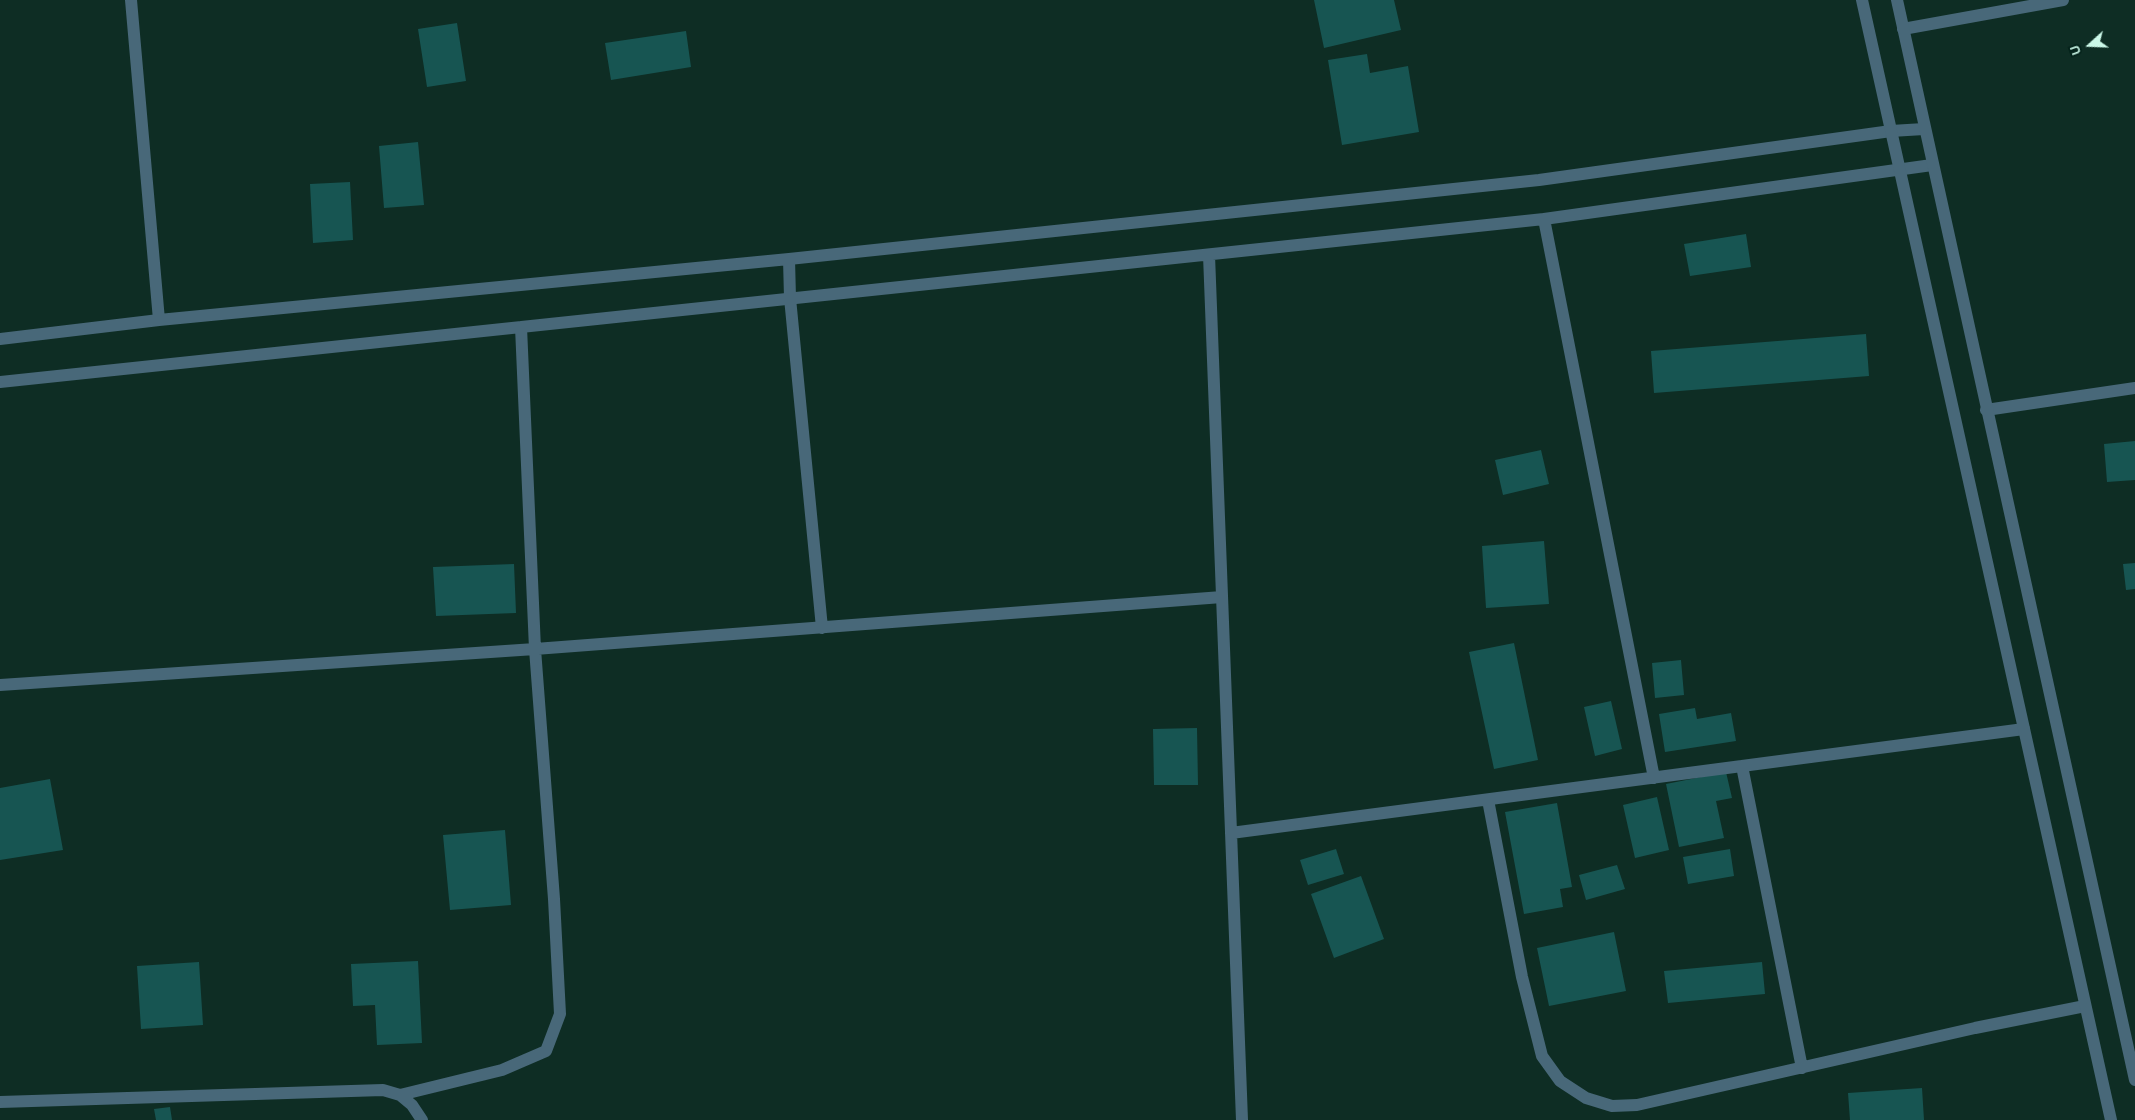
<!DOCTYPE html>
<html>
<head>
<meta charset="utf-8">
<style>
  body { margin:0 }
  #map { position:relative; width:2135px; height:1120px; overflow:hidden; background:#0e2d24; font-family:Karla,sans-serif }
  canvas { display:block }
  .north { position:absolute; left:2065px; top:20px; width:50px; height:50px; -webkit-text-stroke:4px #04231b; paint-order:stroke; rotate:250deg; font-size:14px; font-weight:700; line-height:20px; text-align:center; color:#cbf8e8 }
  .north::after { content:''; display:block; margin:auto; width:18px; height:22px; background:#cbf8e8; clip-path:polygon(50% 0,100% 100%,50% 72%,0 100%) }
</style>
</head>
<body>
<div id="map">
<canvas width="2135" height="1120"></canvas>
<div class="north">U</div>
</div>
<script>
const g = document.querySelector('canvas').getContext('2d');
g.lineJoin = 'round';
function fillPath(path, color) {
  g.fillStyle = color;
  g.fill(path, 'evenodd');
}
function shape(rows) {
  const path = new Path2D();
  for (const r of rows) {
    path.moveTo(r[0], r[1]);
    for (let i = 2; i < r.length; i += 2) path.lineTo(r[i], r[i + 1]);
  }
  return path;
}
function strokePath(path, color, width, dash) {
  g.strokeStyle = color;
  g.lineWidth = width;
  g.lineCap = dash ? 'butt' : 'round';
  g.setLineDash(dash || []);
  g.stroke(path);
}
fillPath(shape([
  [1314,0,1394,0,1401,30,1324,48],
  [457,23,466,81,427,87,418,29],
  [686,31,691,67,611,80,605,43],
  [1367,54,1370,73,1408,66,1419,132,1342,145,1328,60],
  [418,142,424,205,384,208,379,146],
  [350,182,353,240,313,243,310,184],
  [1746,234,1751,267,1690,276,1684,244],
  [1866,334,1869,376,1654,393,1651,351],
  [2135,441,2135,480,2107,482,2104,444],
  [1541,450,1549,484,1503,495,1495,460],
  [1544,541,1549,604,1486,608,1482,546],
  [2135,563,2135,589,2126,590,2123,564],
  [514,564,516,613,436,616,433,567],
  [1514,643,1538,760,1494,769,1469,652],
  [1681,660,1684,695,1655,698,1652,663],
  [1611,701,1622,749,1595,756,1584,707],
  [1695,708,1697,719,1731,713,1736,741,1665,752,1659,714],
  [1197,728,1198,785,1154,785,1153,729],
  [1726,772,1732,798,1716,801,1724,838,1679,847,1666,784],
  [50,779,63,850,0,860,0,788],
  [1657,797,1669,850,1635,858,1623,805],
  [1557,803,1572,887,1560,889,1563,907,1524,914,1505,812],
  [505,830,511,905,450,910,443,835],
  [1336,849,1344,874,1308,885,1300,860],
  [1730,849,1734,876,1688,884,1683,857],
  [1617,865,1625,889,1586,900,1579,875],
  [1361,876,1384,939,1334,958,1311,894],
  [1614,932,1626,991,1549,1006,1537,948],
  [418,961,422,1043,377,1045,375,1005,353,1006,351,964],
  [199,962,203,1025,141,1029,137,966],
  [1762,962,1765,994,1668,1003,1664,971],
  [1922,1088,1924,1120,1850,1120,1848,1093],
  [170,1107,172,1120,156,1120,154,1109]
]), '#175552');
strokePath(shape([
  [131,0,159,320],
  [1903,29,2063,0],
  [1544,219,1654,778],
  [1209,255,1242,1120],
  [789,259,790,298,822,628],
  [0,339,159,320,789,259,1539,180,1891,131,1924,129],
  [0,382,1544,219,1932,165],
  [1986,410,2135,388],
  [0,685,535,649,1222,597],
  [1742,766,1802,1068],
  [1488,800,1522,977,1542,1056,1560,1081,1586,1098,1612,1106,1637,1105,1975,1028,2085,1006],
  [1231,833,2024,729],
  [400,1095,502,1070,546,1051,560,1014,554,899,535,649,521,327],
  [0,1102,383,1090,400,1095,412,1105,422,1120]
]), '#486879', 12);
strokePath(shape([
  [1862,0,2111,1120],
  [1897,0,2135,1080]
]), '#486879', 12);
</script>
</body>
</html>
